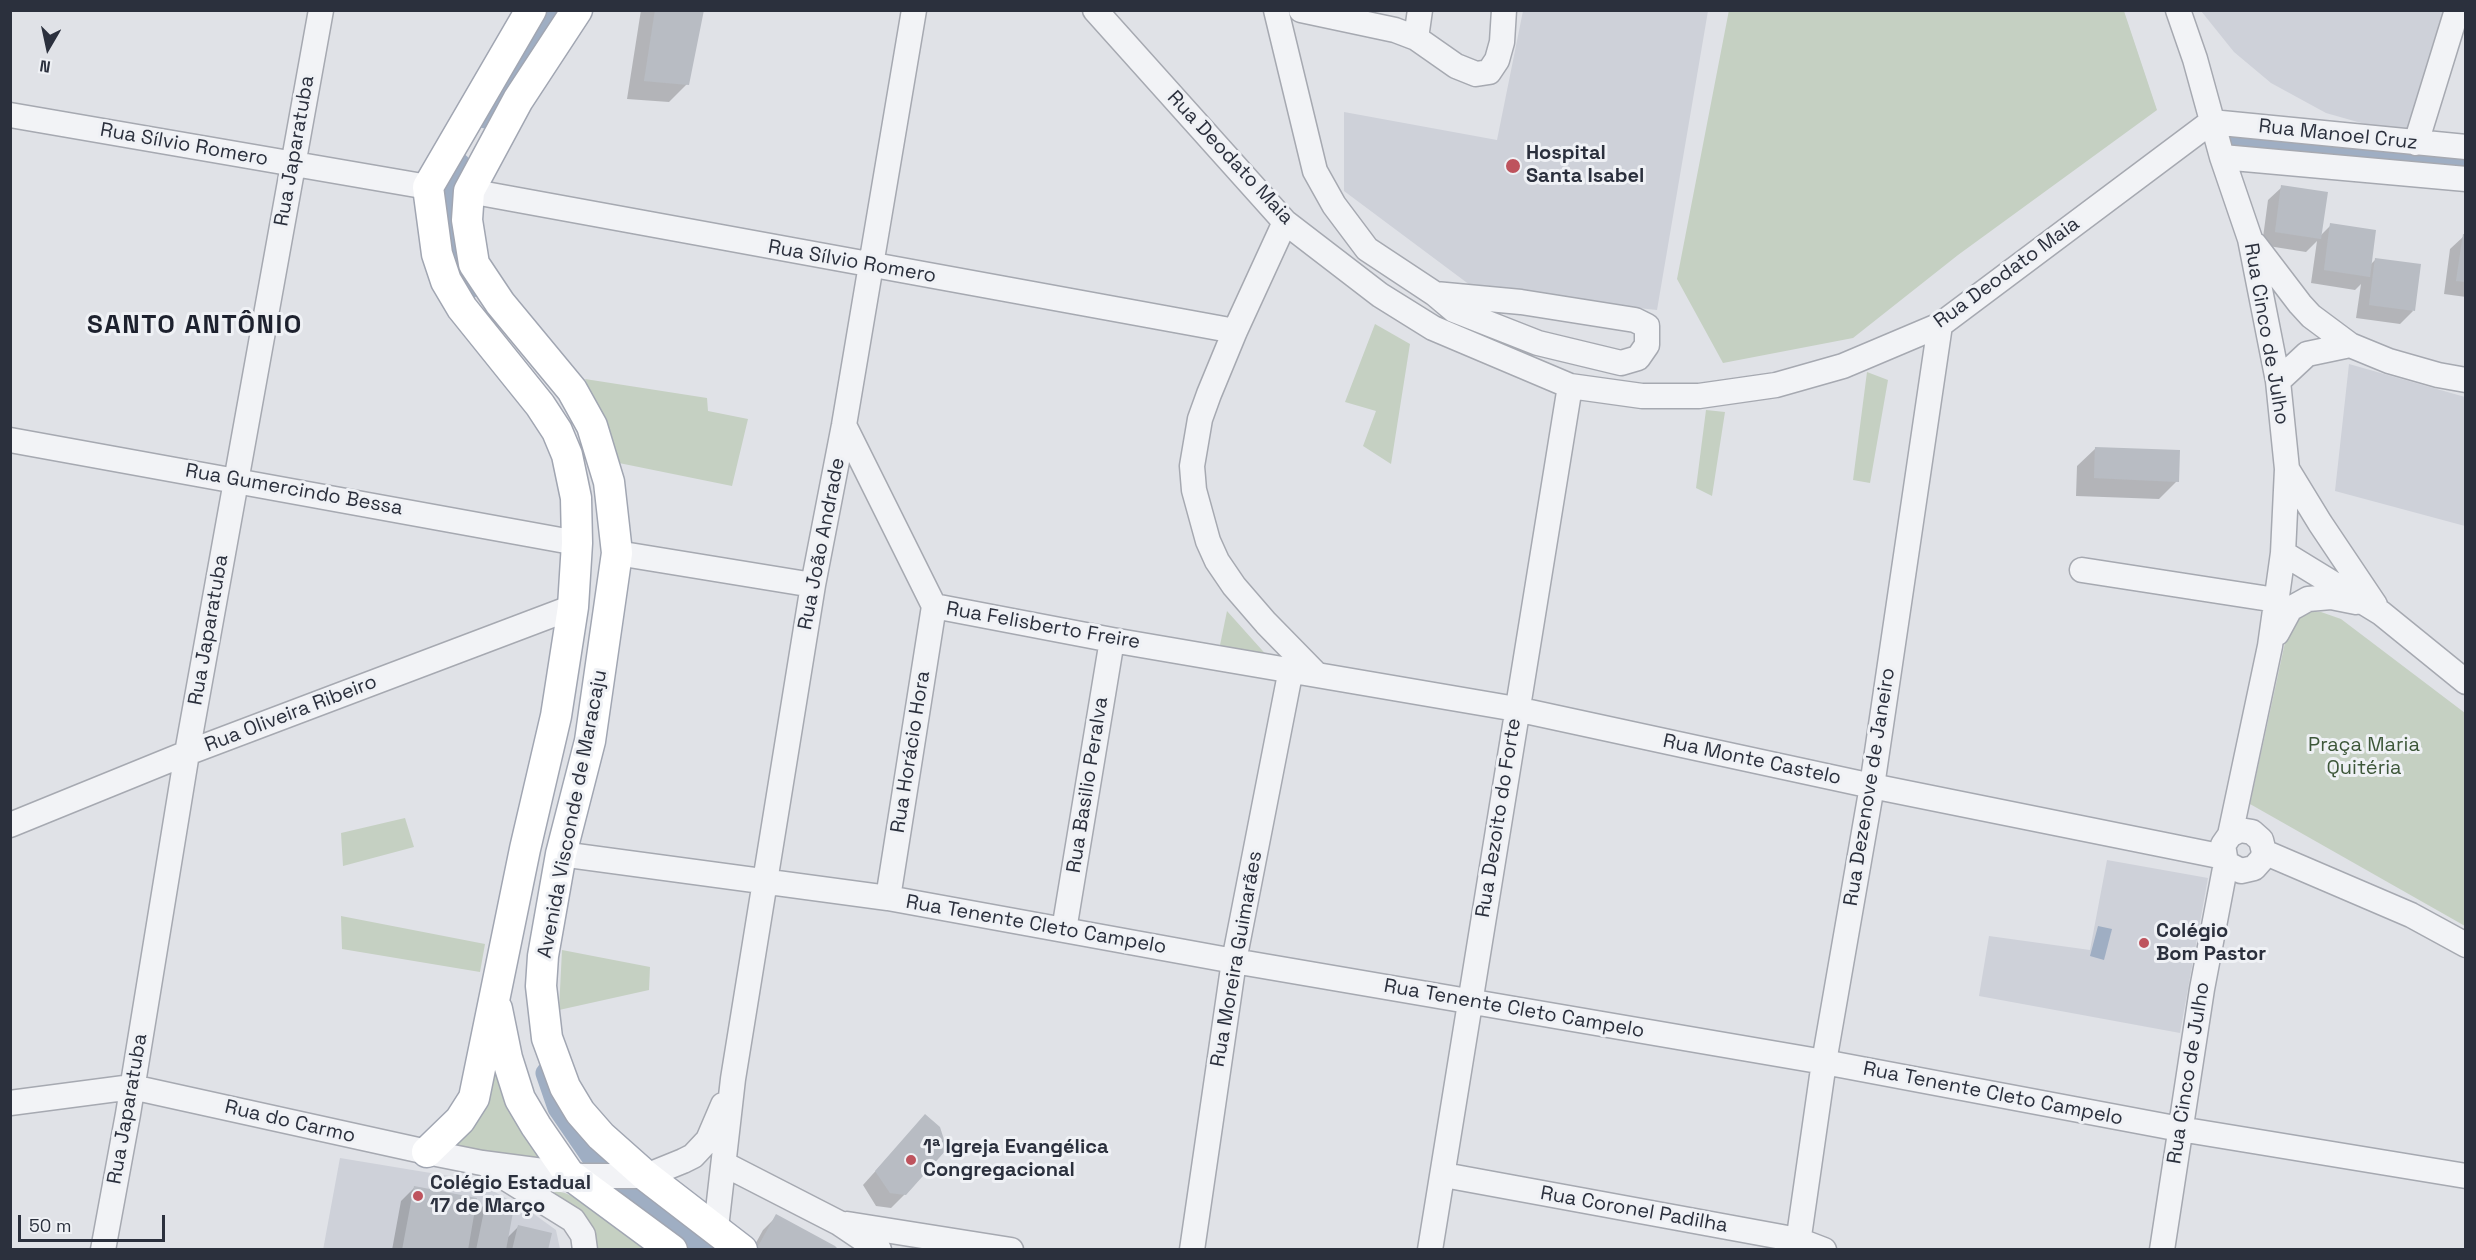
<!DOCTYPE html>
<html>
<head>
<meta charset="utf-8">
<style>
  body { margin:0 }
  #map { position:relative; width:2476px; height:1260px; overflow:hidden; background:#e0e2e7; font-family:"Space Grotesk",sans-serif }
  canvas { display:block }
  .frame { position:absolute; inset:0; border:12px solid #2b303d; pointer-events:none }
  .north { position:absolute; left:18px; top:18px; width:60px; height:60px; -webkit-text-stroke:4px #eff1f5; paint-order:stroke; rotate:189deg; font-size:16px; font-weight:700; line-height:24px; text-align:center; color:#2b303d }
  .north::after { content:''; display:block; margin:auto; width:21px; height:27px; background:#2b303d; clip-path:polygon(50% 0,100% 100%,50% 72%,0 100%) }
  .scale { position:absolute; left:18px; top:1215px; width:147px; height:27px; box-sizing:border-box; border:3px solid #2b303d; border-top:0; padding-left:8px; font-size:18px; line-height:21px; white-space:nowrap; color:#2b303d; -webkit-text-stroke:4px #eff1f5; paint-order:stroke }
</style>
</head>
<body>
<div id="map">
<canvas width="2476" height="1260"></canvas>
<div class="frame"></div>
<div class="north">N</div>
<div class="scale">50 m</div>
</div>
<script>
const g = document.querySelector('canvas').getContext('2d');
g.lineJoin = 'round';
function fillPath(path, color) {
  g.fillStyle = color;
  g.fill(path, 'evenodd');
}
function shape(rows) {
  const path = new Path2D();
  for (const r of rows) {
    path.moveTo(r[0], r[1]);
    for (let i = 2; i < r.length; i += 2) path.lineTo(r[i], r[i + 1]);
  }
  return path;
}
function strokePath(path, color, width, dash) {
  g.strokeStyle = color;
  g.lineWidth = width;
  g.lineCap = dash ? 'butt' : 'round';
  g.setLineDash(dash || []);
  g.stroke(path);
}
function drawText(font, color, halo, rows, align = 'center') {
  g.font = font + ' "Space Grotesk",sans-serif';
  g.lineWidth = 6;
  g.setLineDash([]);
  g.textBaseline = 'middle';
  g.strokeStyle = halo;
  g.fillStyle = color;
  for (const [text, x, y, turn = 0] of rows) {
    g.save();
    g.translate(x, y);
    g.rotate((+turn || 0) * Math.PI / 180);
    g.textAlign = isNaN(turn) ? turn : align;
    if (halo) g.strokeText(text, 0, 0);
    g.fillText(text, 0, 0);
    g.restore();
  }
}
fillPath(shape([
  [1523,11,1708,11,1657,310,1478,291,1344,191,1344,112,1497,140],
  [2201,11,2443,11,2407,136,2326,113,2271,83,2234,52],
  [2349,364,2465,397,2465,526,2335,491],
  [2107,860,2208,878,2180,1033,1979,996,1989,936,2090,950],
  [340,1158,473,1180,531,1212,556,1230,560,1249,323,1250]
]), '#ced1d9');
fillPath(shape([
  [1729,10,2124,11,2157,110,1958,255,1853,338,1723,363,1677,279],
  [1375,324,1410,344,1391,464,1363,446,1376,411,1345,402],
  [1867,372,1888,380,1870,483,1853,480],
  [585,379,707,398,708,411,748,419,732,486,619,463],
  [1706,410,1725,412,1712,496,1696,488],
  [1227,611,1270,659,1219,650],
  [2304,611,2321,612,2341,619,2465,713,2465,926,2250,804,2289,624],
  [405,818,414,847,343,866,341,833],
  [341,916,485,944,480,972,342,949],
  [562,950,650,967,649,990,559,1010],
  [494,1058,551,1163,446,1145],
  [555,1191,565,1193,589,1204,653,1249,591,1249,553,1197]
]), '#c5d0c2');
fillPath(shape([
  [2098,926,2112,929,2104,960,2090,956]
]), '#9faec3');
fillPath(shape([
  [641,10,703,10,687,84,669,102,627,99],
  [2282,187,2320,236,2331,225,2370,265,2376,259,2413,311,2400,324,2356,318,2361,284,2355,290,2311,283,2317,241,2306,252,2262,245,2268,200],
  [2464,236,2466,236,2466,297,2444,294,2450,249],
  [2096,448,2177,481,2159,499,2076,496,2077,466],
  [925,1116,905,1194,891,1208,876,1206,863,1185],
  [414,1188,472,1217,486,1203,506,1239,518,1227,547,1250,392,1250,401,1201],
  [777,1216,837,1250,752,1250,763,1230]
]), '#0003');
strokePath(shape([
  [485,118,549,10],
  [2232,141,2466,163],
  [459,163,446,185,445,238,472,287],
  [546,1073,558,1108,593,1159,640,1199,707,1250]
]), '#9faec3', 21);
fillPath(shape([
  [655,10,704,10,689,85,644,81],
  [2281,185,2328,192,2321,239,2275,232],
  [2330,223,2376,230,2370,277,2324,270],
  [2463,234,2466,234,2466,282,2456,281],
  [2375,258,2421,264,2415,311,2369,305],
  [2095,447,2180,450,2179,482,2094,478],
  [925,1114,940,1127,947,1149,906,1195,890,1193,875,1171],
  [414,1186,477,1198,468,1250,402,1250],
  [486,1201,514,1207,506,1250,476,1250],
  [776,1214,835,1246,839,1250,756,1250],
  [518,1225,552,1233,548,1250,512,1250]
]), '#b8bcc3');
const minor = shape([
  [1095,10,1285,222,1380,295,1433,328,1570,386,1642,396,1699,396,1776,385,1843,366,1940,325,2211,122],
  [1276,10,1315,171,1334,205,1367,249,1435,294,1454,310,1538,343,1621,363,1638,358,1647,345,1647,326,1635,320,1521,302,1435,294],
  [1301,10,1395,30,1416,38,1456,66,1476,74,1489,72,1497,60,1502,42,1504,10],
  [2178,10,2195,59,2222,157,2250,239,2278,381,2287,469,2283,553,2270,646,2230,835],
  [1416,38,1420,10],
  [10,115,428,187],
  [2211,122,2466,147],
  [2416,143,2457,10],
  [2222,157,2466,179],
  [469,191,1235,331],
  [1285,222,1235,331,1209,394,1200,419,1192,466,1194,490,1208,541,1217,561,1234,586,1266,623,1315,673],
  [2255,245,2300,304,2311,316,2350,345,2389,361,2438,375,2466,380],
  [2278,381,2307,354,2350,345],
  [844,425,934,606],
  [10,440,577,543],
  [2287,469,2320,523,2375,605],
  [617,553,813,585],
  [2283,553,2381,613,2466,682],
  [2082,570,2276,600],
  [934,606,1112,640,1516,709,1872,786,2224,857],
  [2277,633,2290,609,2308,599,2331,597,2356,602],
  [10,825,187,753,573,607],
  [2264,852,2411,915,2466,945],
  [561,854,888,898,1234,961,1824,1062,2180,1129,2466,1176],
  [888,898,934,606],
  [1064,930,1112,640],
  [10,1103,132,1087,427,1152,482,1163,581,1176,646,1176,683,1161,693,1156,708,1140,723,1105],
  [724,1164,839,1223,879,1250],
  [491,1169,573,1220,583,1235,585,1250],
  [1444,1175,1798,1240,1824,1250],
  [847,1224,1011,1250],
  [716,1228,733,1079,813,585,844,425,914,10],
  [103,1250,128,1114,187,753,321,10],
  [1192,1250,1234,961,1291,669],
  [1430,1250,1570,386],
  [1797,1250,1824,1062,1872,786,1940,325],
  [2162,1250,2202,989,2226,863,2223,845,2230,835,2240,830,2252,832,2261,840,2264,852,2262,859,2254,868,2241,871,2226,863]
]);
const major = shape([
  [577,10,518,100,469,191,467,220,474,264,500,303,572,390,592,426,609,482,617,553,590,741,561,854,543,956,541,986,547,1038,565,1087,580,1112,601,1136,646,1176,742,1250],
  [497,1009,507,1058,520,1099,536,1126,569,1174,672,1250],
  [427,1152,460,1120,474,1098,525,849,556,716,573,607,577,543,576,498,567,455,557,431,540,405,462,308,446,281,437,254,428,187,531,10]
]);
strokePath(minor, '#a6a9b1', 27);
strokePath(major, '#a1a6b2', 33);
strokePath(minor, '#f2f3f6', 24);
strokePath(major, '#fff', 30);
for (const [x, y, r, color] of [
  [1513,166,8,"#be535d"],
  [2144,943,6,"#be535d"],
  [911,1160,6,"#be535d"],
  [418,1196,6,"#be535d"]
]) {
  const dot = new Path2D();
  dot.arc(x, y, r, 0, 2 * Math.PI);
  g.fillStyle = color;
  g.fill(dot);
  strokePath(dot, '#eff1f5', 2);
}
drawText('20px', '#2b303d', '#eff1f5', [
  ["Rua Manoel Cruz",2338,135,6],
  ["Rua Sílvio Romero",184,145,10],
  ["Rua Japaratuba",295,151,-80],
  ["Rua Deodato Maia",1230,158,47],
  ["Rua Sílvio Romero",852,262,10],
  ["Rua Deodato Maia",2007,273,-36],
  ["Rua Cinco de Julho",2266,334,80],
  ["Rua Gumercindo Bessa",294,490,10],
  ["Rua João Andrade",822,544,-79],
  ["Rua Felisberto Freire",1043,626,10],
  ["Rua Japaratuba",209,630,-80],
  ["Rua Oliveira Ribeiro",291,714,-21],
  ["Rua Horácio Hora",911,752,-81],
  ["Rua Monte Castelo",1752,760,12],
  ["Rua Basilio Peralva",1088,785,-81],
  ["Rua Dezenove de Janeiro",1870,787,-81],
  ["Avenida Visconde de Maracaju",573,814,-79],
  ["Rua Dezoito do Forte",1499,818,-81],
  ["Rua Tenente Cleto Campelo",1036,925,10],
  ["Rua Moreira Guimarães",1237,959,-80],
  ["Rua Tenente Cleto Campelo",1514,1009,10],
  ["Rua Cinco de Julho",2189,1073,-81],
  ["Rua Tenente Cleto Campelo",1993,1094,11],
  ["Rua Japaratuba",128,1109,-80],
  ["Rua do Carmo",290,1122,13],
  ["Rua Coronel Padilha",1634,1210,10]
]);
drawText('bold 20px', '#2b303d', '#eff1f5', [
  ["Hospital",1526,154],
  ["Santa Isabel",1526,177],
  ["Colégio",2156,932],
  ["Bom Pastor",2156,955],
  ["1ª Igreja Evangélica",923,1148],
  ["Congregacional",923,1171],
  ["Colégio Estadual",430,1184],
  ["17 de Março",430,1207]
], 'left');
drawText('20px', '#3d5739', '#eff1f5', [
  ["Praça Maria",2364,746],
  ["Quitéria",2364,769]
]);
g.letterSpacing = '1.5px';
drawText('bold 26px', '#1d212e', '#eff1f5', [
  ["SANTO ANTÔNIO",195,326]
]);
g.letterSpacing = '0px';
</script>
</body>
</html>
